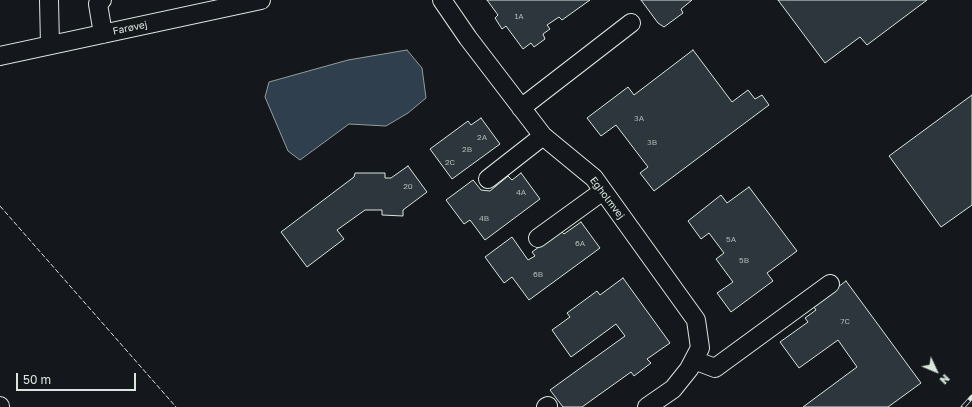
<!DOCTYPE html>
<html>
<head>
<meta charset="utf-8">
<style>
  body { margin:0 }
  #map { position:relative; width:972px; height:407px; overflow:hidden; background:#14181c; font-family:"Golos Text",sans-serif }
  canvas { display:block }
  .north { position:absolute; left:916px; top:351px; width:40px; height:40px; -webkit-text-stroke:3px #14181c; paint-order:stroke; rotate:134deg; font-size:11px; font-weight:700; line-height:16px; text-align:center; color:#d8e6dc }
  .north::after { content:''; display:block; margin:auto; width:14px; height:18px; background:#d8e6dc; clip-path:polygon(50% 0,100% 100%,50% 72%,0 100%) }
  .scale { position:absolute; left:16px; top:373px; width:120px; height:18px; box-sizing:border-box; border:2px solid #d8e6dc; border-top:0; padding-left:5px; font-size:12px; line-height:14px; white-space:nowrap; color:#d8e6dc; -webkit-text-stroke:3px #14181c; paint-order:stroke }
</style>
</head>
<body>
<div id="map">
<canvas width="972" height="407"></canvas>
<div class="north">N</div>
<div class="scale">50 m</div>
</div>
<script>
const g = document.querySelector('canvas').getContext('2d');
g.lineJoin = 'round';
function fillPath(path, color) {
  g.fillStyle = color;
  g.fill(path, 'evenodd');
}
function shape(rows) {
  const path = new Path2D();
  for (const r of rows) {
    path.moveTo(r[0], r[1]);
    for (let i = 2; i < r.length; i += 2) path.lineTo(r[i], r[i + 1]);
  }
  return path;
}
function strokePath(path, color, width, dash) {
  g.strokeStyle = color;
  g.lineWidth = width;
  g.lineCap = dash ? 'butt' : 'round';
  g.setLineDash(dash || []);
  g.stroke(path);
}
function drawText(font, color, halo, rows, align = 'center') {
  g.font = font + ' "Golos Text",sans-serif';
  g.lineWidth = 3;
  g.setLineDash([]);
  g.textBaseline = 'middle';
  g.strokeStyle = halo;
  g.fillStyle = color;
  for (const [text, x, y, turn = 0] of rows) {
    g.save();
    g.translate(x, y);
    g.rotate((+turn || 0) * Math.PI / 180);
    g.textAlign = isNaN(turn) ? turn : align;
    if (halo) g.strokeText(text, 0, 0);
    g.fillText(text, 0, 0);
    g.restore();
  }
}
const water = shape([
  [407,50,422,68,426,98,408,113,386,126,349,124,300,160,288,151,265,97,269,82,348,60,407,50]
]);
fillPath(water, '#2f3f4d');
strokePath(water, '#939e99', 1);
const building = shape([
  [487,0,590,0,562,20,559,17,547,25,550,29,543,34,545,39,534,47,531,43,523,49,506,26,502,29,495,18,498,15,487,0],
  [641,0,692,0,681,9,683,13,664,27,658,23,641,0],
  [778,0,927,0,867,45,860,37,825,63,778,0],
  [693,50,732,102,748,90,755,99,762,95,769,105,654,191,640,173,648,167,616,125,601,136,587,118,628,87,634,95,693,50],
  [972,95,972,205,941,227,889,156,972,95],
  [481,118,500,144,452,179,430,149,468,121,471,125,481,118],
  [408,166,427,192,403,210,403,216,382,215,382,210,365,210,337,230,344,239,307,267,281,232,354,177,355,173,385,173,385,178,391,178,408,166],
  [521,173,540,199,485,240,470,220,464,224,446,200,473,180,481,190,490,191,508,176,512,180,521,173],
  [749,187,797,251,767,273,773,281,731,312,717,293,733,282,716,259,724,253,709,233,701,239,688,221,721,195,727,203,749,187],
  [581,222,600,248,529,300,512,277,504,283,485,257,512,237,528,260,535,256,532,252,561,231,564,234,581,222],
  [623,278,670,343,647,359,651,363,634,376,631,372,582,407,563,407,550,390,625,336,616,324,571,357,552,330,570,317,567,313,597,291,600,295,623,278],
  [846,281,921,383,888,407,803,407,857,367,838,340,799,368,780,342,808,322,805,318,816,310,813,306,846,281]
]);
fillPath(building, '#2c363c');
strokePath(building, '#d8e6dc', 1);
const minor = shape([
  [49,0,50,45],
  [102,0,98,4,103,34],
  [442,0,468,38,543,136,594,178,696,320,700,348,689,369,673,389,647,407],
  [0,56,261,0],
  [521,108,631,23],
  [488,179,543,136],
  [538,238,603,191],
  [694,360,715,368,830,284],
  [0,406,0,407],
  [546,407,548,406]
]);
strokePath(minor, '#d8e6dc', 20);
strokePath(minor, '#14181c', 18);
const rail = shape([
  [963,407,972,397]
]);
strokePath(rail, '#d8e6dc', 4.5);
strokePath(rail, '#14181c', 3, [9]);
strokePath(shape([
  [0,206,176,407]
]), '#d8e6dc', 1, [5, 2]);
drawText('8px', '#adbab4', null, [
  ["1A",519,16],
  ["3A",639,118],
  ["2A",482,137],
  ["3B",652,142],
  ["2B",467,149],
  ["2C",450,162],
  ["20",408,186],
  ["4A",521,192],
  ["4B",484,218],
  ["5A",731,239],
  ["6A",580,243],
  ["5B",744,260],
  ["6B",538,274],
  ["7C",845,321]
]);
drawText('10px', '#d8e6dc', '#14181c', [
  ["Farøvej",130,28,-12],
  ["Egholmvej",607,198,53]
]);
</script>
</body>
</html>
